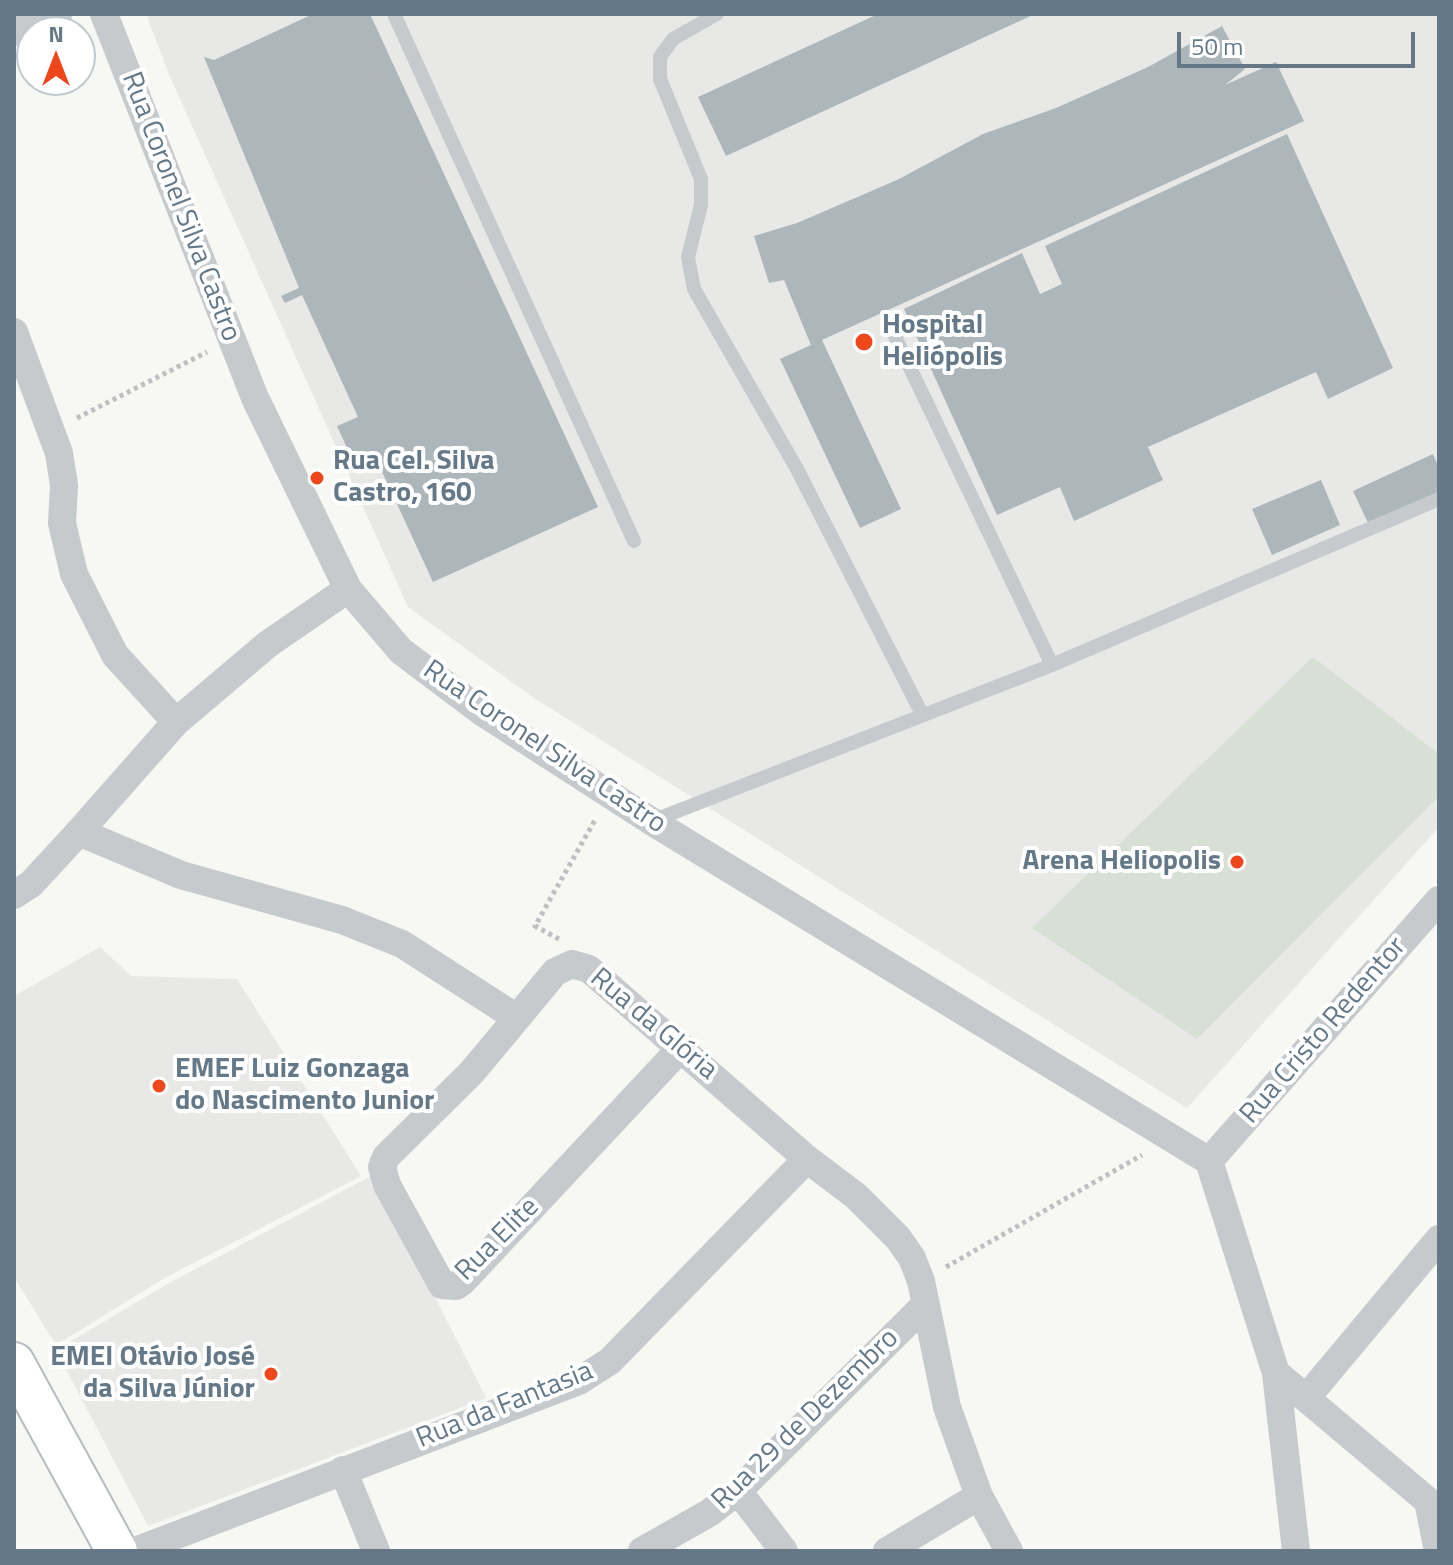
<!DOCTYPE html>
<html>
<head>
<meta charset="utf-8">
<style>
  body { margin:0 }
  #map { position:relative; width:1453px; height:1565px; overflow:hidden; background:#f7f7f3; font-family:"Titillium Web",sans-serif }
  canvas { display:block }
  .frame { position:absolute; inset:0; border:16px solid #647887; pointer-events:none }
  .north { position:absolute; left:16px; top:16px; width:80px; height:80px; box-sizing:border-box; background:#fff; border:2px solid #c1c9cf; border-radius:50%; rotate:0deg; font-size:22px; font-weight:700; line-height:32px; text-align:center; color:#647887 }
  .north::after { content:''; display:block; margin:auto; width:28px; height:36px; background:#ef471c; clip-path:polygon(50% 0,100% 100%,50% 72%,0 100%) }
  .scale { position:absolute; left:1177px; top:32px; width:238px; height:36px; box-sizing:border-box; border:4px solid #647887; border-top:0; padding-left:10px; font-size:24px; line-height:28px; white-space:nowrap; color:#647887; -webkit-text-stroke:6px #fff; paint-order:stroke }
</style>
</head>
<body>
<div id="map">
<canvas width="1453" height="1565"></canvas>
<div class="frame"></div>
<div class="north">N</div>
<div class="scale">50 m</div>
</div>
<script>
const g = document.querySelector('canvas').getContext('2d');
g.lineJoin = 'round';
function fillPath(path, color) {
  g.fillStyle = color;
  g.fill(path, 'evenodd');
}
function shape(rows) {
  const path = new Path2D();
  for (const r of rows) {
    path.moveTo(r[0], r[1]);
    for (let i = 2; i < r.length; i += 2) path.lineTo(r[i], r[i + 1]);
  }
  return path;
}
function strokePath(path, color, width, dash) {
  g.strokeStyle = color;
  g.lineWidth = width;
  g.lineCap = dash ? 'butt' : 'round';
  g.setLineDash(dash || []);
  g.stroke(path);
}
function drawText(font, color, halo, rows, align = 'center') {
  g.font = font + ' "Titillium Web",sans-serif';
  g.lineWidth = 8;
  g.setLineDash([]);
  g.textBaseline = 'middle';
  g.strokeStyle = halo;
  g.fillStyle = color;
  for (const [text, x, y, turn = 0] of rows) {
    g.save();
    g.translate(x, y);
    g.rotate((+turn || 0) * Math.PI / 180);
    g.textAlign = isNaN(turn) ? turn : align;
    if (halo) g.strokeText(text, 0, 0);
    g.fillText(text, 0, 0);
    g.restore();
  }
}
fillPath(shape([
  [146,14,1439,14,1439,827,1187,1108,534,698,408,607,170,77],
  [100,947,131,976,237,979,361,1176,163,1279,56,1345,14,1277,14,996],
  [373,1175,486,1398,148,1526,56,1350,169,1283]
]), '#e8e9e7');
fillPath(shape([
  [1313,657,1439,754,1439,796,1197,1039,1032,928]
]), '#d8dfd4');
fillPath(shape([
  [313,14,370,14,598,507,433,582,373,452,353,461,337,426,358,417,302,295,285,303,281,296,299,288,204,57,214,60],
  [878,14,1035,14,726,156,698,97],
  [1222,26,1245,69,1225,85,1276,62,1304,121,822,340,901,509,860,528,780,359,811,345,784,280,769,283,754,236,797,223,897,180,983,134,1056,108,1148,67],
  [1287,134,1393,368,1328,399,1316,372,1148,447,1163,480,1074,521,1060,487,997,515,904,309,1022,253,1040,294,1062,284,1045,246],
  [1433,454,1439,468,1439,494,1370,527,1353,491],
  [1321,480,1340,525,1272,555,1252,509]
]), '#adb6bb');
const secondary = shape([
  [14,1363,117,1551]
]);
strokePath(secondary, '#b6bcc0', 44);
strokePath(shape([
  [77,418,207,352],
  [559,939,535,926,595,820],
  [946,1267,1142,1155]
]), '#bdc0c2', 5, [4, 4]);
strokePath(shape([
  [394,14,634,541],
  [717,14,673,39,660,57,660,79,701,179,701,205,688,257,694,289,797,469,922,714],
  [892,330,1052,665],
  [652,821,1052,665,1439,499]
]), '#c6cacd', 14);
strokePath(shape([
  [104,14,255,398,348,589,401,651,482,712,651,821,1209,1161],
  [14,32,58,14],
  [14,332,59,453,64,485,62,523,74,574,115,655,176,722],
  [79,832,181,875,342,920,402,944,517,1018,555,972,572,964,589,969,807,1159,856,1196,898,1238,912,1258,921,1281,947,1407,979,1496,1009,1551],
  [14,895,31,884,79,832,176,722,268,644,348,589],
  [517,1018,472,1072,386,1157,382,1167,387,1185,442,1285,456,1286,463,1281,682,1047],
  [1209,1161,1276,1373,1296,1551],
  [1209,1161,1439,900],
  [1276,1373,1428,1501,1438,1551],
  [1307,1397,1439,1239],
  [343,1470,376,1551],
  [738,1491,784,1551],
  [135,1551,579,1381,610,1361,807,1159],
  [642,1551,709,1513,738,1491,924,1306],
  [887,1551,979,1496]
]), '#c6cacd', 28);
strokePath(secondary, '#fff', 40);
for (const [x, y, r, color] of [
  [864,342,10,"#ef471c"],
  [317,478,8,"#ef471c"],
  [1237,862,8,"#ef471c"],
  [159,1086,8,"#ef471c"],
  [271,1374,8,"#ef471c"]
]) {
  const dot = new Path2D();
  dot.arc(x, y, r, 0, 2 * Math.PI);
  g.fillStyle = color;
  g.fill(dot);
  strokePath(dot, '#fff', 3);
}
drawText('28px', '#647887', '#fff', [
  ["Rua Coronel Silva Castro",180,207,69],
  ["Rua Coronel Silva Castro",544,748,34],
  ["Rua da Glória",653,1025,40],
  ["Rua Cristo Redentor",1324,1031,-49],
  ["Rua Elite",498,1240,-45],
  ["Rua da Fantasia",505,1406,-22],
  ["Rua 29 de Dezembro",806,1420,-44]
]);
drawText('bold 28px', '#647887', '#fff', [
  ["Hospital",882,326],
  ["Heliópolis",882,358],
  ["Rua Cel. Silva",333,462],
  ["Castro, 160",333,494],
  ["Arena Heliopolis",1221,862,"right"],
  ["EMEF Luiz Gonzaga",175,1070],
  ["do Nascimento Junior",175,1102],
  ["EMEI Otávio José",255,1358,"right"],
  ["da Silva Júnior",255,1390,"right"]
], 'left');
</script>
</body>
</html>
